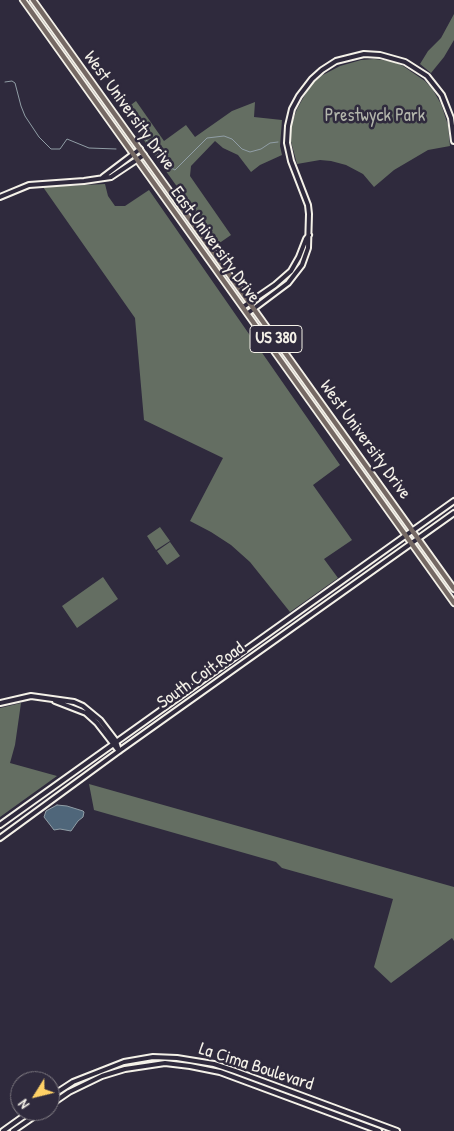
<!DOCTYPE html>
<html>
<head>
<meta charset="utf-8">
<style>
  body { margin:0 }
  #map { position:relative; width:454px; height:1131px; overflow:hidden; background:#2f2a3d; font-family:"Patrick Hand",sans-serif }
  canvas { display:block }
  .north { position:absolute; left:10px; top:1071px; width:50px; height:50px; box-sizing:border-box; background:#2f2a3d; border:1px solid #7e7a81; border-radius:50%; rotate:234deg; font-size:14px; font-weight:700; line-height:20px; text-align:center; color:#f4f1e8 }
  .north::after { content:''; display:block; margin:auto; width:18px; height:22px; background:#ffd166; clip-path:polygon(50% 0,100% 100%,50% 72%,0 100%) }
</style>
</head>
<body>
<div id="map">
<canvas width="454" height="1131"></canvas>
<div class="north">N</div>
</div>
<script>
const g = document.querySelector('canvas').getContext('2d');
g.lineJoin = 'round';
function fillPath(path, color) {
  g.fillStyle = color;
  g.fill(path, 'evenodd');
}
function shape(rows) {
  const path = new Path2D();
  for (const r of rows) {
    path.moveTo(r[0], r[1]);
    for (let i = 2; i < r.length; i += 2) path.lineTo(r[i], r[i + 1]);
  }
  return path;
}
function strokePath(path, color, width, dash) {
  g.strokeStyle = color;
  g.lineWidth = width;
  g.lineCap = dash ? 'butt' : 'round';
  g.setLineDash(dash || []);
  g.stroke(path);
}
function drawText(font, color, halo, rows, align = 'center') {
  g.font = font + ' "Patrick Hand",sans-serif';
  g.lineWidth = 5;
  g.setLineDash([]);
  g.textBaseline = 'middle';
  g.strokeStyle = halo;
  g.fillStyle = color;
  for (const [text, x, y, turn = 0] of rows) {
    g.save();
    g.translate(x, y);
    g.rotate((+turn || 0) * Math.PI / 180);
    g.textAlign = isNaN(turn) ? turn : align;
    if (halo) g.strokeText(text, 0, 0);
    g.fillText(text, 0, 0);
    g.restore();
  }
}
fillPath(shape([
  [454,14,454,40,444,57,431,73,420,64,428,51,441,38],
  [374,59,391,61,403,66,425,81,433,90,441,104,448,125,450,146,428,150,394,170,374,187,363,174,346,165,331,161,320,160,297,164,290,138,292,123,297,109,310,86,319,77,340,66,361,60],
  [136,101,164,141,186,125,195,137,232,111,255,102,254,117,282,120,280,146,282,155,260,165,251,172,238,155,223,148,215,141,191,166,190,176,231,235,218,244,123,111],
  [105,184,108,196,115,206,125,206,149,190,340,465,313,485,352,540,324,559,338,578,290,612,250,562,231,545,211,532,190,521,223,458,144,420,135,318,43,187],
  [160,527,170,541,156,550,147,536],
  [170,542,180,556,167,565,157,551],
  [103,577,118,599,77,628,62,606],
  [21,703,15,745,10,763,57,776,0,817,0,708],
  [89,784,454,887,454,941,452,938,391,983,374,967,393,899,282,868,276,862,94,810]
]), '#646e62');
const water = shape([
  [57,805,67,806,83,811,84,812,83,817,78,821,71,831,60,829,54,830,44,817,46,811,57,805]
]);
fillPath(water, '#4f667a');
strokePath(water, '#919ea6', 1);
strokePath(shape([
  [5,82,12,81,15,83,21,106,25,116,39,137,51,149,60,149,67,139,89,148,116,149],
  [138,138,141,136,151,144,167,166,175,170,207,138,224,136,232,139,242,149,250,152,261,149,270,143,278,142]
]), '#919ea6', 1);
const secondary = shape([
  [103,177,140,149],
  [0,197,29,185,84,181,111,177,144,155],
  [243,307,275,285,291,271,299,257,306,239,309,235],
  [248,313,288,283,302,265,308,248,309,214,308,205,291,161,287,143,288,126,292,109,299,96,312,79,322,70,336,61,364,54,380,55,405,62,427,76,442,95,451,118,454,141],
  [55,701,86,713,97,723,118,750],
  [0,703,31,696,74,702,83,706,100,720,116,741,119,751],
  [0,825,454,501],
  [0,838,119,751,454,513],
  [50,1097,73,1082,124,1062,153,1057,177,1058,214,1064,235,1071,397,1131],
  [50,1105,69,1092,102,1076,125,1069,165,1063,190,1066,220,1072,379,1131],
  [3,1131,31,1111],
  [13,1131,42,1111]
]);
const highway = shape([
  [23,0,454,603],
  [33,0,454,589]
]);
strokePath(secondary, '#f4f1e8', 8);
strokePath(highway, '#f4f1e8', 8);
strokePath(secondary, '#2f2a3d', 4);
strokePath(highway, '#756964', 4.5);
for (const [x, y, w] of [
  [276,339,52]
]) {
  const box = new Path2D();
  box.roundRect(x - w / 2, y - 13.5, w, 27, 4);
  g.fillStyle = '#2f2a3d';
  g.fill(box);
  strokePath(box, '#f4f1e8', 1);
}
drawText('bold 16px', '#f4f1e8', null, [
  ["US 380",276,339]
]);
drawText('18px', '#f4f1e8', '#2f2a3d', [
  ["West University Drive",129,111,54],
  ["East University Drive",215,245,54],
  ["West University Drive",365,440,54],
  ["South Coit Road",201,676,-35],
  ["La Cima Boulevard",256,1067,18]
]);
drawText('18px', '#b3b6ac', '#2f2a3d', [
  ["Prestwyck Park",375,116]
]);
</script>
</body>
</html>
